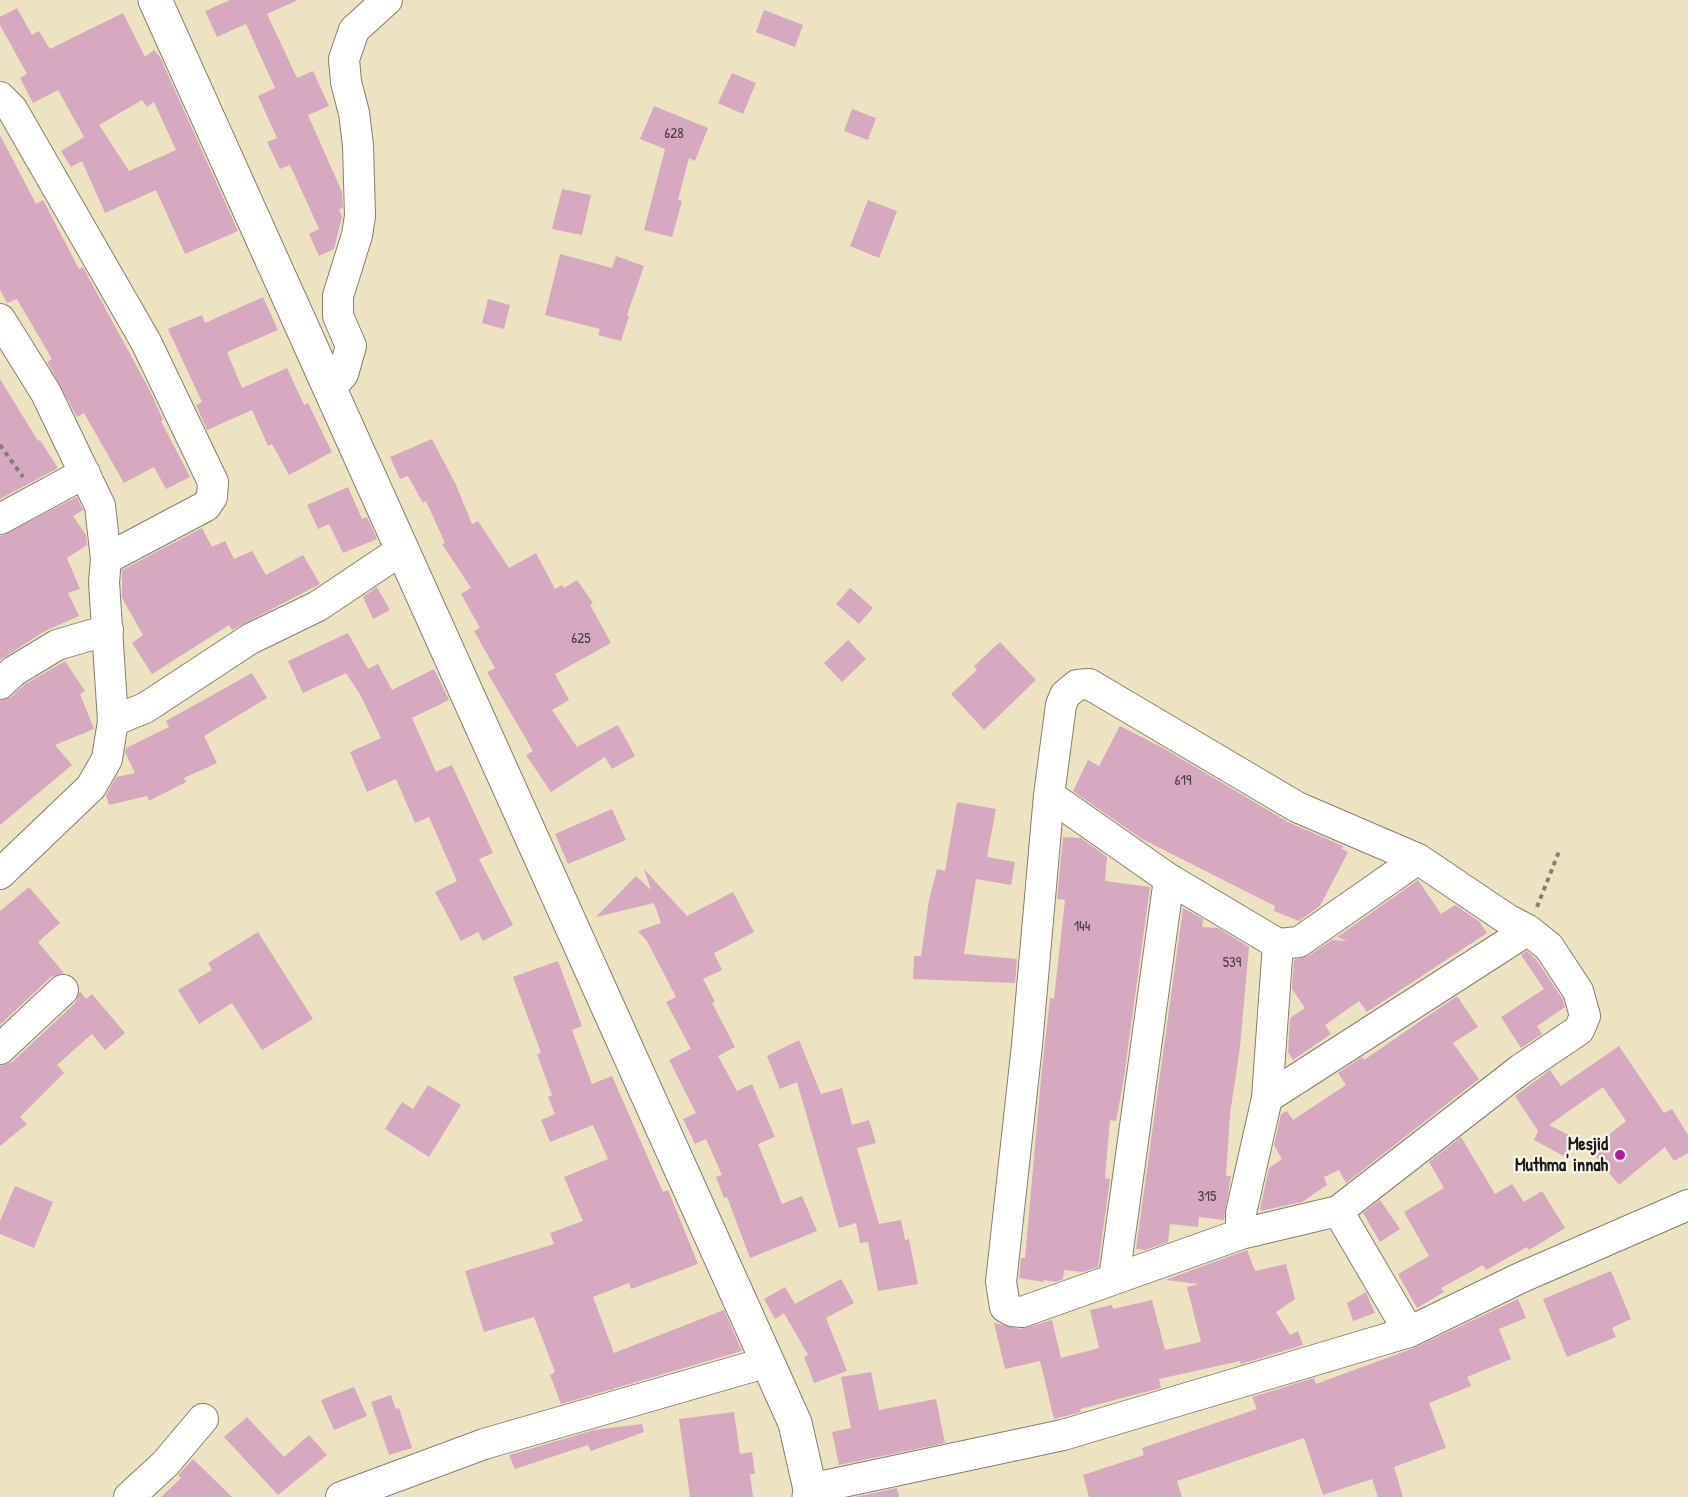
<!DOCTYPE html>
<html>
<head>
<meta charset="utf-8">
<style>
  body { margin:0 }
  canvas { display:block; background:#ede2c1 }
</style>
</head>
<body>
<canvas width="1688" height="1497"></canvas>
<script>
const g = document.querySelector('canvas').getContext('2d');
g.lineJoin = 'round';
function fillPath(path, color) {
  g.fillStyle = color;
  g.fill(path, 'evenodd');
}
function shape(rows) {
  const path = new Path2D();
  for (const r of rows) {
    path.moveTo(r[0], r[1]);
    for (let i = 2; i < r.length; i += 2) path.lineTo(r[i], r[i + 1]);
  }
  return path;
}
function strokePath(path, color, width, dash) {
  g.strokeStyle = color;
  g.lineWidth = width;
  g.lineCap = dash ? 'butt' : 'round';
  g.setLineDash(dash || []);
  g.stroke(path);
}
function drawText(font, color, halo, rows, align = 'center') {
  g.font = font + ' "Patrick Hand",sans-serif';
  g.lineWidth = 4.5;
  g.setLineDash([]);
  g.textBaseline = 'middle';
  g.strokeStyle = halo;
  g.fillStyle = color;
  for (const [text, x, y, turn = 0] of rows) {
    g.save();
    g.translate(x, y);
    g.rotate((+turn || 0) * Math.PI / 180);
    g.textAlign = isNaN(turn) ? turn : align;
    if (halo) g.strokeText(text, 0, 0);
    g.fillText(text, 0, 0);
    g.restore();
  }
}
fillPath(shape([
  [230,0,298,0,267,14,297,78,313,71,329,106,308,115,342,192,343,208,339,209,342,217,334,249,319,256,309,234,319,229,290,165,280,169,267,142,277,138,258,96,275,88,246,24,217,37,205,11],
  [17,8,32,35,39,31,50,49,123,13,145,57,154,50,160,57,238,231,185,254,156,190,105,213,82,161,71,167,61,151,84,137,58,90,33,103,20,78,27,74,0,25,0,17],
  [142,100,147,107,154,102,176,150,129,171,99,125],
  [764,10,803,25,795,47,756,32],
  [732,73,756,83,743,114,718,103],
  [654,106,708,128,695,161,689,158,678,200,682,201,672,237,644,230,665,149,640,139],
  [852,109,876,118,868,140,844,131],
  [0,135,36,204,43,200,79,269,83,267,150,391,163,420,161,421,190,477,166,489,154,467,124,483,84,413,77,417,47,362,52,359,17,299,7,303,0,290],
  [562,189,591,195,582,235,552,229],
  [868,200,897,211,879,258,850,246],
  [560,254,612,268,616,256,644,266,627,315,629,316,621,341,598,335,600,329,545,315],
  [263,297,278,330,227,352,242,388,287,368,304,405,308,403,332,452,289,475,272,444,268,446,252,410,207,430,196,405,202,402,168,329,202,315,205,323],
  [488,299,510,305,504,329,482,323],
  [0,379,38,441,40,440,58,468,0,499],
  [432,439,456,485,472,524,478,521,509,568,536,553,555,589,562,585,564,588,577,580,593,603,590,605,611,643,555,674,569,700,552,710,577,747,618,725,635,756,612,769,605,757,551,792,526,755,533,751,487,672,495,668,474,631,480,628,461,594,471,588,442,544,445,543,426,501,423,503,408,476,400,479,390,457],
  [348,487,362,519,367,517,377,539,343,553,329,524,318,529,307,505],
  [77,497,83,510,73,516,86,535,87,545,67,558,80,589,68,593,79,616,45,631,0,660,0,536],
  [202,528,212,547,225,541,234,559,252,551,266,575,303,555,320,584,232,630,229,625,152,674,132,643,143,635,122,598,122,570],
  [377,587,390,610,373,619,363,597],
  [850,588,873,608,859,624,836,604],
  [348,633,368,669,378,664,392,690,434,669,449,700,412,718,436,772,452,765,493,853,479,859,513,925,483,941,478,932,461,941,435,892,457,881,429,817,415,823,396,779,367,792,350,752,381,738,361,696,346,673,303,693,288,661],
  [848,640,866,659,842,682,824,663],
  [1000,642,1036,680,984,730,951,694,977,670,974,666],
  [65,661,85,691,80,694,94,729,55,745,72,765,0,825,0,701,11,697,24,685],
  [252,673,267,698,204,736,217,763,184,778,186,782,149,801,147,796,109,805,106,795,116,777,135,773,125,752,126,748,169,727,166,721],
  [1120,726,1165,749,1288,822,1343,846,1342,849,1348,852,1320,906,1299,921,1274,911,1275,906,1142,839,1073,791,1088,760,1099,766],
  [957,802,996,809,987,857,1015,862,1011,885,976,879,964,954,1017,959,1015,983,913,979,914,956,921,956,929,900,937,869,945,871],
  [612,809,626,840,568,864,555,834],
  [1063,837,1081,838,1107,857,1105,881,1150,887,1123,1084,1116,1121,1110,1120,1105,1178,1110,1179,1098,1267,1083,1272,1064,1270,1063,1279,1056,1282,1043,1280,1044,1282,1019,1278,1021,1258,1025,1258,1041,1079,1050,998,1054,999,1065,900,1057,899],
  [644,869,687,916,733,892,754,932,714,953,722,970,703,979,715,1002,712,1003,735,1047,718,1056,737,1091,752,1084,775,1137,758,1144,782,1204,802,1196,817,1231,750,1258,727,1197,724,1198,716,1177,722,1175,706,1139,695,1144,683,1119,696,1113,669,1060,691,1049,666,1002,676,997,647,941,638,931,661,923,654,903,596,917,636,876,651,890],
  [1418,880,1441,914,1455,905,1479,921,1487,933,1367,1012,1359,1001,1325,1025,1331,1034,1293,1060,1288,1052,1290,1018,1305,1008,1292,989,1294,960,1308,956,1332,940,1347,941,1337,937],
  [29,887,60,923,38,942,64,973,51,977,0,1025,0,911],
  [1183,908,1203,919,1202,927,1218,928,1249,947,1240,1047,1230,1114,1226,1176,1231,1176,1230,1182,1224,1220,1199,1217,1198,1227,1170,1224,1168,1242,1145,1250,1136,1249],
  [258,932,313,1019,262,1050,232,1003,199,1024,178,990,212,970,208,963],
  [1527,951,1536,959,1562,998,1565,1007,1537,1026,1542,1034,1521,1048,1501,1017,1544,989,1521,955],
  [558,961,582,1026,572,1030,592,1084,612,1076,663,1192,668,1190,698,1264,631,1289,629,1283,593,1297,614,1353,724,1310,742,1351,561,1404,550,1375,555,1372,534,1317,484,1332,465,1271,554,1244,550,1233,583,1221,564,1177,608,1159,593,1125,550,1142,541,1120,555,1114,548,1097,552,1095,537,1054,541,1053,513,977],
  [80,991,86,999,92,994,125,1033,105,1050,92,1034,57,1065,64,1073,20,1117,27,1124,0,1146,0,1066,12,1062,75,1003],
  [1457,996,1478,1027,1453,1043,1479,1079,1346,1183,1339,1170,1324,1177,1327,1185,1302,1202,1261,1211,1260,1209,1269,1168,1282,1159,1274,1145,1281,1114,1287,1111,1293,1120,1346,1085,1338,1073,1362,1057,1364,1060],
  [799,1040,821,1094,842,1088,852,1125,869,1120,876,1143,857,1148,879,1224,901,1220,905,1240,909,1239,918,1284,878,1291,868,1242,860,1243,856,1223,839,1228,797,1082,780,1089,767,1056],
  [1619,1046,1664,1113,1672,1109,1688,1135,1688,1153,1674,1161,1665,1147,1619,1185,1590,1150,1626,1121,1603,1087,1549,1125,1573,1137,1564,1156,1534,1140,1538,1131,1515,1096,1550,1070,1561,1086],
  [428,1085,461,1105,429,1157,385,1129,402,1102,413,1109],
  [1461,1137,1495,1194,1512,1184,1524,1202,1542,1191,1565,1228,1529,1250,1527,1247,1486,1270,1483,1265,1441,1288,1444,1292,1417,1308,1398,1274,1429,1256,1404,1212,1444,1188,1429,1162],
  [15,1186,53,1202,34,1248,0,1234,0,1221],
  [1380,1200,1400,1229,1380,1242,1363,1213],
  [1247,1250,1255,1271,1286,1264,1295,1299,1276,1312,1290,1335,1298,1331,1303,1345,1241,1364,1240,1361,1159,1379,1161,1388,1080,1409,1081,1412,1054,1419,1040,1361,1005,1369,994,1323,1021,1329,1052,1320,1061,1358,1099,1348,1090,1310,1112,1305,1113,1309,1152,1300,1165,1350,1201,1342,1187,1287,1199,1284,1165,1280],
  [1611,1271,1631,1319,1612,1328,1616,1337,1567,1357,1543,1299],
  [841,1279,854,1303,826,1318,847,1371,814,1383,804,1357,808,1355,784,1313,775,1319,764,1299,785,1287,795,1304],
  [1366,1292,1375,1313,1353,1321,1347,1303],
  [1518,1299,1526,1318,1499,1329,1511,1359,1467,1377,1471,1386,1429,1403,1446,1448,1394,1467,1403,1497,1378,1497,1372,1479,1323,1495,1304,1438,1177,1481,1182,1497,1089,1497,1083,1475,1144,1455,1142,1448,1257,1409,1252,1397,1314,1378,1316,1384,1414,1348],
  [871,1372,879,1410,936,1399,945,1443,839,1465,832,1432,851,1428,841,1377],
  [354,1387,367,1416,334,1430,321,1400],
  [391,1395,396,1409,399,1408,412,1448,389,1455,371,1402],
  [734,1412,740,1454,752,1452,755,1474,750,1474,753,1497,690,1497,679,1419],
  [247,1417,284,1457,309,1435,327,1455,278,1495,224,1437],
  [642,1424,644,1432,591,1451,588,1445,515,1469,509,1455,594,1430],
  [193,1459,232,1497,161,1497,181,1478,178,1475],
  [897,1488,899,1497,855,1497]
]), '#d6a9c0');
const street = shape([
  [0,97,12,109,146,342,213,482,212,497,206,506,106,559],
  [0,319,46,393,100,506,106,559,104,582,113,721,145,708,250,639,318,606,403,549],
  [330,388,343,374,351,346,338,316,338,296,357,235,360,216,358,145,354,113,346,82,344,59,354,30,387,0],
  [0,519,85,473],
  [0,684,14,671,57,645,108,630],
  [1049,795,1169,879,1278,944,1299,942,1418,859],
  [0,874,91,787,107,759,113,721],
  [0,1049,63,990],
  [1267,1098,1528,930],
  [1338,1211,1521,1069,1579,1030,1585,1016,1578,991,1549,947,1528,930,1507,919,1418,859,1297,807,1089,684,1077,685,1065,695,1061,705,1049,795,1027,1045,1001,1282,1005,1307,1012,1311,1022,1312,1241,1234,1338,1211,1409,1332],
  [1241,1234,1241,1213,1267,1098,1278,944],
  [1114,1279,1169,879],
  [810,1489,1063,1435,1409,1332,1520,1278,1688,1205],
  [129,1497,165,1464,203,1419],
  [341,1497,484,1444,768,1362]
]);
const secondary = shape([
  [155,0,795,1423,810,1489,809,1497]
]);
strokePath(street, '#847f6e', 32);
strokePath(secondary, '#847f6e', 35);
strokePath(shape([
  [0,445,23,477],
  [1537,907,1560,849]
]), '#847f6e', 4, [4.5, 4.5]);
strokePath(street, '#fff', 30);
strokePath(secondary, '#fff', 33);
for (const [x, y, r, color] of [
  [1620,1155,6,"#b5179e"]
]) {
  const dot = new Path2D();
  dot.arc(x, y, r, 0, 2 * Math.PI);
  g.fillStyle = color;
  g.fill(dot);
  strokePath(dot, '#fbf7ec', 2);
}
drawText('15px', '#4a3f45', null, [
  ["628",674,134],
  ["625",581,639],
  ["619",1183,781],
  ["144",1082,927],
  ["539",1232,963],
  ["315",1207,1197]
]);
drawText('bold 18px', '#1c1c1c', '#fbf7ec', [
  ["Mesjid",1608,1145],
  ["Muthma' innah",1608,1166]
], 'right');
</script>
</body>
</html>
